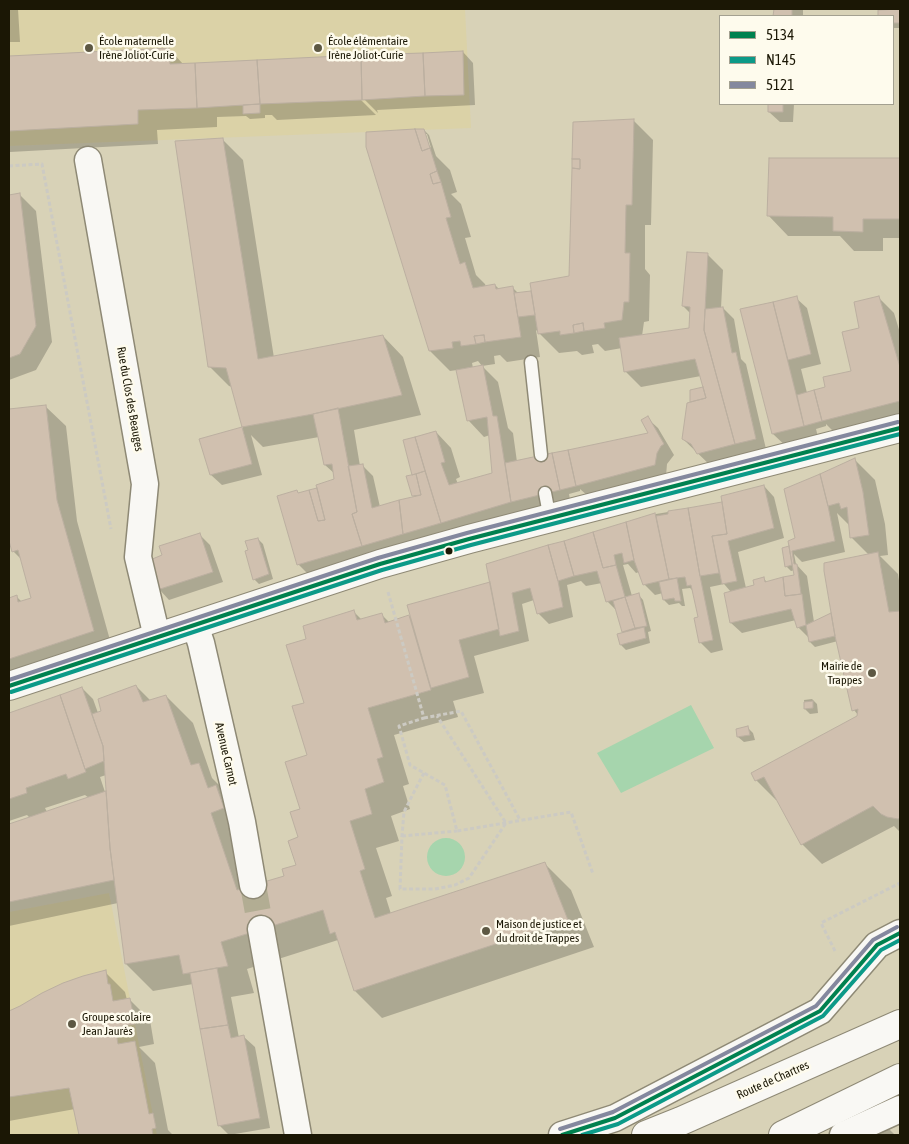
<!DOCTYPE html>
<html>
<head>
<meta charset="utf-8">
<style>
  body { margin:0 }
  #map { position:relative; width:909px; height:1144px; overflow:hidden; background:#d8d2b7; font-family:"Asap Condensed",sans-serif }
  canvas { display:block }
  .frame { position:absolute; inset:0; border:10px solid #1b1705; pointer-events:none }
  .legend { position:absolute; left:719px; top:15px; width:175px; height:90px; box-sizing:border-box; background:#fefbed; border:1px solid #a3a090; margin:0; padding:6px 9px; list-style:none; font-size:15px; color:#1b1705 }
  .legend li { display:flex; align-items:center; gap:10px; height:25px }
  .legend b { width:25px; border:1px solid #a3a090 }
</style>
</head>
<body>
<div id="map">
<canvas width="909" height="1144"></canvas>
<div class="frame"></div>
<ul class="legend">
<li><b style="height:6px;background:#00814f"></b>5134</li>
<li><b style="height:6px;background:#0c9a88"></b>N145</li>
<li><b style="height:6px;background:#84889e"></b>5121</li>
</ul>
</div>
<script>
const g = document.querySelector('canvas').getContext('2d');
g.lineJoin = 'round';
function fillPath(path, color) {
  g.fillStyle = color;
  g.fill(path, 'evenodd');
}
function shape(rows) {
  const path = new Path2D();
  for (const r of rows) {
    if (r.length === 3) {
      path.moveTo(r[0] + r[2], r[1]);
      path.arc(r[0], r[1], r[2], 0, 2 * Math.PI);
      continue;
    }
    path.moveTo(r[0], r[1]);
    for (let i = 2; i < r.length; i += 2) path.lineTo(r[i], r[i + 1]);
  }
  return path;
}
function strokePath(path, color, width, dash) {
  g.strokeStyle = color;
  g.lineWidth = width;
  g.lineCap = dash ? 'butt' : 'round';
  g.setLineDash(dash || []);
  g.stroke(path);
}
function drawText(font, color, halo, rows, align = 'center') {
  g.font = font + ' "Asap Condensed",sans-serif';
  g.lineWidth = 5;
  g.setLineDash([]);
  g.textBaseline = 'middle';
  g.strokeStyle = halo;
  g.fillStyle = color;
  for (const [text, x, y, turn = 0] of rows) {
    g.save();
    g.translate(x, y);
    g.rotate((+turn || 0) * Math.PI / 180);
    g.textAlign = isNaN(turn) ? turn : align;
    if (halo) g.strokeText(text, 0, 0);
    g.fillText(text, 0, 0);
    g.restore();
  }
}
fillPath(shape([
  [9,9,465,9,471,128,9,146],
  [109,893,157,1135,9,1135,9,912]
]), '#dbd2a7');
fillPath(shape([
  [691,705,714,748,621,793,597,753],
  [446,857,19]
]), '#a6d5ad');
fillPath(shape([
  [9,9,18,9,20,42,9,42],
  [775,9,803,9,803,16,774,16],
  [900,10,900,28,893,28,893,16,879,16,879,11],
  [169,49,184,65,463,52,473,63,475,105,377,110,378,113,363,98,359,98,376,115,277,120,272,115,265,115,265,118,250,119,246,116,217,117,217,127,157,130,158,144,10,152,9,151,9,57],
  [769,104,794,104,793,122,780,122,769,112],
  [633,120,653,140,651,225,645,225,645,269,650,275,649,321,644,322,642,336,690,329,691,314,683,306,707,254,723,270,721,308,723,308,734,319,741,359,746,364,766,449,714,469,683,439,692,403,691,401,704,388,701,376,641,387,625,371,622,348,605,351,598,344,592,345,594,353,582,355,577,351,559,353,536,330,540,357,507,362,500,355,494,356,495,364,482,366,498,382,508,428,513,433,517,462,650,434,647,418,658,428,674,455,667,464,666,476,588,496,580,489,580,491,569,494,570,500,314,580,298,564,299,494,316,490,336,480,335,474,325,465,319,437,263,447,251,435,262,475,222,485,211,475,201,440,243,428,232,387,229,386,209,366,223,140,243,160,274,358,383,336,403,357,421,415,354,430,360,466,362,465,373,476,380,507,415,497,414,496,414,475,405,441,436,432,451,448,460,477,456,479,458,484,493,474,490,435,484,437,469,421,457,370,450,371,430,351,424,130,429,135,436,156,450,170,457,192,451,194,461,204,471,237,465,238,476,275,485,284,486,287,495,285,499,289,512,287,519,294,530,292,533,294,570,277],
  [425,134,427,134,431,148,428,144],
  [478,361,482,366,473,368,472,363],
  [770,159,900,160,900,238,883,238,883,251,854,251,840,236,788,236,768,215],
  [20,195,36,211,52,342,36,370,9,380,9,196],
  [878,297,894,313,900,333,900,420,838,436,826,424,826,426,816,429,819,441,789,449,773,434,742,310,796,298,807,308,821,364,801,369,807,393,827,388,852,372,861,329],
  [45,406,66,426,77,521,113,651,9,686,9,600,17,597,22,602,33,599,22,560,13,551,9,537,9,410],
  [855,460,875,480,885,524,888,555,880,556,898,574,900,587,900,832,894,826,822,864,802,844,777,800,776,800,756,780,858,717,858,715,854,710,838,641,815,647,810,642,809,638,798,627,796,620,742,633,731,623,731,592,724,584,710,587,723,650,711,653,700,642,700,618,694,592,690,588,682,589,685,606,682,606,679,603,669,605,664,600,663,593,655,595,644,584,639,572,636,573,628,564,623,565,632,596,638,594,643,600,651,631,648,632,650,643,626,650,621,645,618,634,623,633,617,611,607,601,602,583,586,586,581,581,567,585,573,617,549,624,538,613,534,600,522,604,529,641,474,656,484,693,453,701,458,717,394,735,409,784,403,786,410,809,391,816,399,841,376,848,392,896,386,898,391,914,544,863,571,890,594,947,382,1018,355,991,338,940,247,969,254,993,231,997,239,1038,244,1037,255,1047,270,1128,229,1135,219,1125,193,984,153,991,126,964,118,903,9,926,9,825,30,818,27,815,9,821,9,714,82,688,93,699,98,713,103,711,136,686,151,701,166,696,193,723,212,778,226,792,253,887,285,877,297,865,301,810,308,756,305,703,308,639,354,612,362,620,381,614,390,623,409,616,412,620,491,583,488,565,656,514,723,503,764,486,774,497,784,538,738,552,746,588,756,586,763,578,768,583,795,575,795,570,791,571,786,566,788,548,796,539],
  [837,513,850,526,851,537,869,555,833,617,830,614,814,622,807,576,796,564,794,554,802,562,845,552],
  [106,775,108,794,105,792,100,777],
  [85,795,89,798,47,812,45,808],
  [199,534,210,545,223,582,169,600,159,589],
  [258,539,263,544,273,579,259,584,254,579,250,551],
  [812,699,817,704,818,713,810,714,805,709,804,700],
  [748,728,753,733,755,740,744,742,738,737],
  [105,972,125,992,127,1000,130,1000,150,1020,154,1044,139,1047,155,1063,168,1130,173,1135,80,1135,75,1109,9,1121,9,1012],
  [887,1127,895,1135,862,1135]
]), '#0003');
const building = shape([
  [774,9,792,9,792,16,773,16,774,9],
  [900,9,900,23,893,23,893,16,878,16,878,10,900,9],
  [169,48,170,64,195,63,197,108,138,110,138,124,9,131,9,56,169,48],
  [463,51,464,95,425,96,423,53,463,51],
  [423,53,425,96,362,100,361,55,423,53],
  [361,55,362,100,260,104,257,60,361,55],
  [257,60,260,104,197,108,195,63,257,60],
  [260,104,260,113,243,114,243,105,260,104],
  [768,104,783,104,783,112,768,112,768,104],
  [634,119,632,205,626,205,625,253,630,253,629,302,624,302,622,320,604,323,605,328,584,331,583,323,573,325,574,333,560,335,560,331,538,334,530,283,569,276,572,168,580,169,580,159,572,159,573,122,634,119],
  [415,129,424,129,430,148,422,151,415,129],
  [415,129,422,151,430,148,437,171,430,174,433,184,441,182,451,217,446,218,460,264,465,262,473,288,495,284,496,289,513,286,521,337,485,342,484,335,474,336,476,344,461,346,460,341,452,342,453,348,429,351,366,147,366,132,415,129],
  [223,138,258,359,383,335,402,395,313,414,242,427,226,368,208,367,175,141,223,138],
  [769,158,900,158,900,219,863,219,863,232,833,231,833,217,767,216,769,158],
  [572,159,580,159,580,169,572,168,572,159],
  [437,171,441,182,433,184,430,174,437,171],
  [20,193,36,326,20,354,9,358,9,195,20,193],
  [687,252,708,253,704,330,735,444,697,454,691,444,682,439,687,403,706,398,695,359,624,372,619,338,689,328,690,307,682,306,687,252],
  [531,291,535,315,518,317,514,293,531,291],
  [797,296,811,354,788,360,773,302,797,296],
  [879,296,900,367,900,401,822,421,814,390,825,387,823,377,851,371,842,332,859,328,854,302,879,296],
  [773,302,804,426,772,434,740,309,773,302],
  [723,307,732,353,736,352,756,439,735,444,704,330,705,309,723,307],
  [583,323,584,331,574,333,573,325,583,323],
  [484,335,485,342,476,344,474,336,484,335],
  [483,365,493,416,497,416,511,502,441,523,415,437,436,431,445,462,441,463,449,485,492,473,487,417,467,421,456,370,483,365],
  [703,387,706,398,690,402,690,390,703,387],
  [814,390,822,421,804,426,797,395,814,390],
  [46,405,57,500,94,631,9,659,9,598,17,595,18,602,31,598,18,550,12,552,9,541,9,409,46,405],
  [338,408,357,512,352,514,362,546,297,565,277,496,297,490,298,493,309,490,318,521,325,520,316,485,334,479,332,464,324,465,313,414,338,408],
  [648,416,664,444,661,446,657,453,655,465,576,486,568,450,648,433,641,420,648,416],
  [242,427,252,464,210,475,199,439,242,427],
  [415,437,425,471,412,475,403,440,415,437],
  [568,450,576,486,560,490,552,453,568,450],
  [552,453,560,490,511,502,505,463,552,453],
  [855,458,863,492,869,535,850,538,847,507,841,509,839,503,828,506,820,474,855,458],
  [363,464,372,508,399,500,403,534,362,546,352,514,357,512,348,466,363,464],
  [425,471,441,523,403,534,399,500,421,495,416,474,425,471],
  [416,474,421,495,412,496,406,476,416,474],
  [820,474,828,506,835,541,792,551,794,564,797,564,801,594,785,596,783,577,794,575,788,541,795,538,784,489,820,474],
  [764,485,774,528,728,541,737,581,722,584,712,536,727,534,721,496,764,485],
  [317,488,325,520,318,521,309,490,317,488],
  [722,502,727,534,712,536,719,573,700,576,688,508,722,502],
  [688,508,700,576,713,640,699,643,694,618,698,617,691,585,687,586,685,577,669,579,656,516,668,514,668,511,688,508],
  [655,513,669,579,643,585,634,560,626,522,655,513],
  [626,522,634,560,624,563,622,553,614,555,616,565,603,568,593,532,626,522],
  [593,532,603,568,616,565,625,597,606,602,597,571,574,576,564,541,593,532],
  [200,533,213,572,157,590,150,560,162,555,159,546,200,533],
  [258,538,269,574,253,580,245,551,248,550,245,541,258,538],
  [564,541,574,576,558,581,548,545,564,541],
  [548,545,558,581,563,607,537,614,530,588,512,593,519,631,500,636,486,564,548,545],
  [789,546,792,565,785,567,782,548,789,546],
  [878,552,889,612,900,611,900,818,898,819,887,817,881,814,873,806,801,845,764,777,755,781,751,773,857,716,858,709,852,711,835,636,824,571,824,563,878,552],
  [764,577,765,582,783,577,785,596,802,594,806,625,797,628,791,609,730,623,724,593,754,585,753,580,764,577],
  [677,578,681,601,675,601,674,598,663,600,659,582,677,578],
  [490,582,499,629,459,640,469,677,431,688,407,605,490,582],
  [639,593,647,626,635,628,625,597,639,593],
  [625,597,635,628,622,632,613,601,625,597],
  [354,610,357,620,382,613,385,623,409,615,431,690,368,708,383,757,377,759,384,782,365,789,372,814,350,821,365,869,360,871,375,918,545,862,568,920,354,991,335,932,330,934,323,910,221,942,228,966,183,974,179,955,125,964,110,848,103,746,92,714,101,711,98,699,136,685,143,702,166,695,191,765,199,763,208,788,216,785,224,808,211,813,237,890,284,876,282,869,296,865,288,841,298,837,290,812,300,809,285,762,307,755,292,706,304,703,286,645,306,639,303,626,354,610],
  [831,613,835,636,809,642,806,625,831,613],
  [644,627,646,638,620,645,617,634,644,627],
  [82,687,103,746,104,761,85,769,60,695,82,687],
  [60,695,86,772,68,779,66,774,26,788,27,793,9,799,9,713,60,695],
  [813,701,813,708,804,709,804,702,813,701],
  [748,726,750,735,737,737,736,729,748,726],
  [106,791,110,848,114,880,9,902,9,824,106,791],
  [217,968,228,1025,200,1029,190,973,217,968],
  [106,970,108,984,110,984,113,1001,130,998,135,1024,115,1027,118,1044,135,1041,149,1114,153,1113,156,1128,152,1129,153,1135,79,1135,69,1088,9,1097,9,1011,20,1006,42,993,63,983,83,976,106,970],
  [228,1025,231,1038,244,1035,260,1118,218,1126,200,1029,228,1025]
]);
fillPath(building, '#d0c0af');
strokePath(building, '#bbafa0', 1);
strokePath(shape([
  [253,885,261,929]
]), '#b2ad93', 26, [26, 13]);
const lane = shape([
  [531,362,541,455],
  [545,493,550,519]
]);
const street = shape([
  [88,160,145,484,138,557,157,637],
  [195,625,201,643,242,822,253,885],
  [261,929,298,1135],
  [562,1135,615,1118,820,1011,877,945,900,933],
  [843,1135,900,1109]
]);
const secondary = shape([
  [9,686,380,564,469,539,900,428]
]);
const primary = shape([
  [646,1135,681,1121,900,1024],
  [783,1135,900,1078]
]);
strokePath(lane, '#8e8975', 15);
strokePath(street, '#8e8975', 29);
strokePath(secondary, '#8e8975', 30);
strokePath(primary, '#8e8975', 30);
strokePath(shape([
  [9,166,42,164,111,529],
  [388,592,424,718,399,726,410,765,445,785,457,831,571,812,593,874],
  [424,718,461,711,520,820],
  [424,773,415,790,404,812,402,836,400,889,435,889,455,885,469,878,506,823,437,716],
  [402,836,457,831],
  [835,951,821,923,900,883]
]), '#cccac3', 3, [4, 2.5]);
strokePath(lane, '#f9f8f4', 12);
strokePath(street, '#f9f8f4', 26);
strokePath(secondary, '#f9f8f4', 28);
strokePath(primary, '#f9f8f4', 28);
strokePath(shape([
  [9,686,380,564,469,539,900,428],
  [562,1135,615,1118,820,1011,877,945,900,933]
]), '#00814f', 4);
strokePath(shape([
  [11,692,382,570,471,545,900,434],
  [582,1135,618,1124,823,1016,881,950,900,940]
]), '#0c9a88', 4);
strokePath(shape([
  [9,680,378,558,467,533,898,422],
  [560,1129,613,1112,816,1006,873,940,897,927]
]), '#84889e', 4);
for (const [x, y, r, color] of [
  [89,48,5,"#5d5843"],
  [318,48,5,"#5d5843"],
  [449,551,4.5,"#1b1705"],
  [872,673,5,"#5d5843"],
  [486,931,5,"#5d5843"],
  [72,1024,5,"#5d5843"]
]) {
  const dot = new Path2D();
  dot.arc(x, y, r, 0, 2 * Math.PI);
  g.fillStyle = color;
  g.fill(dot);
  strokePath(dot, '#fefbed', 2);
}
drawText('12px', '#1b1705', '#fefbed', [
  ["École maternelle",99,41],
  ["Irène Joliot-Curie",99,55],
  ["École élémentaire",328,41],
  ["Irène Joliot-Curie",328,55],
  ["Mairie de",862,666,"right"],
  ["Trappes",862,680,"right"],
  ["Maison de justice et",496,924],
  ["du droit de Trappes",496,938],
  ["Groupe scolaire",82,1017],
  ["Jean Jaurès",82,1031]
], 'left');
drawText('12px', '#1b1705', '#fefbed', [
  ["Rue du Clos des Beauges",130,399,80],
  ["Avenue Carnot",226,754,77],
  ["Route de Chartres",773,1080,-24]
]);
</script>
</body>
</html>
